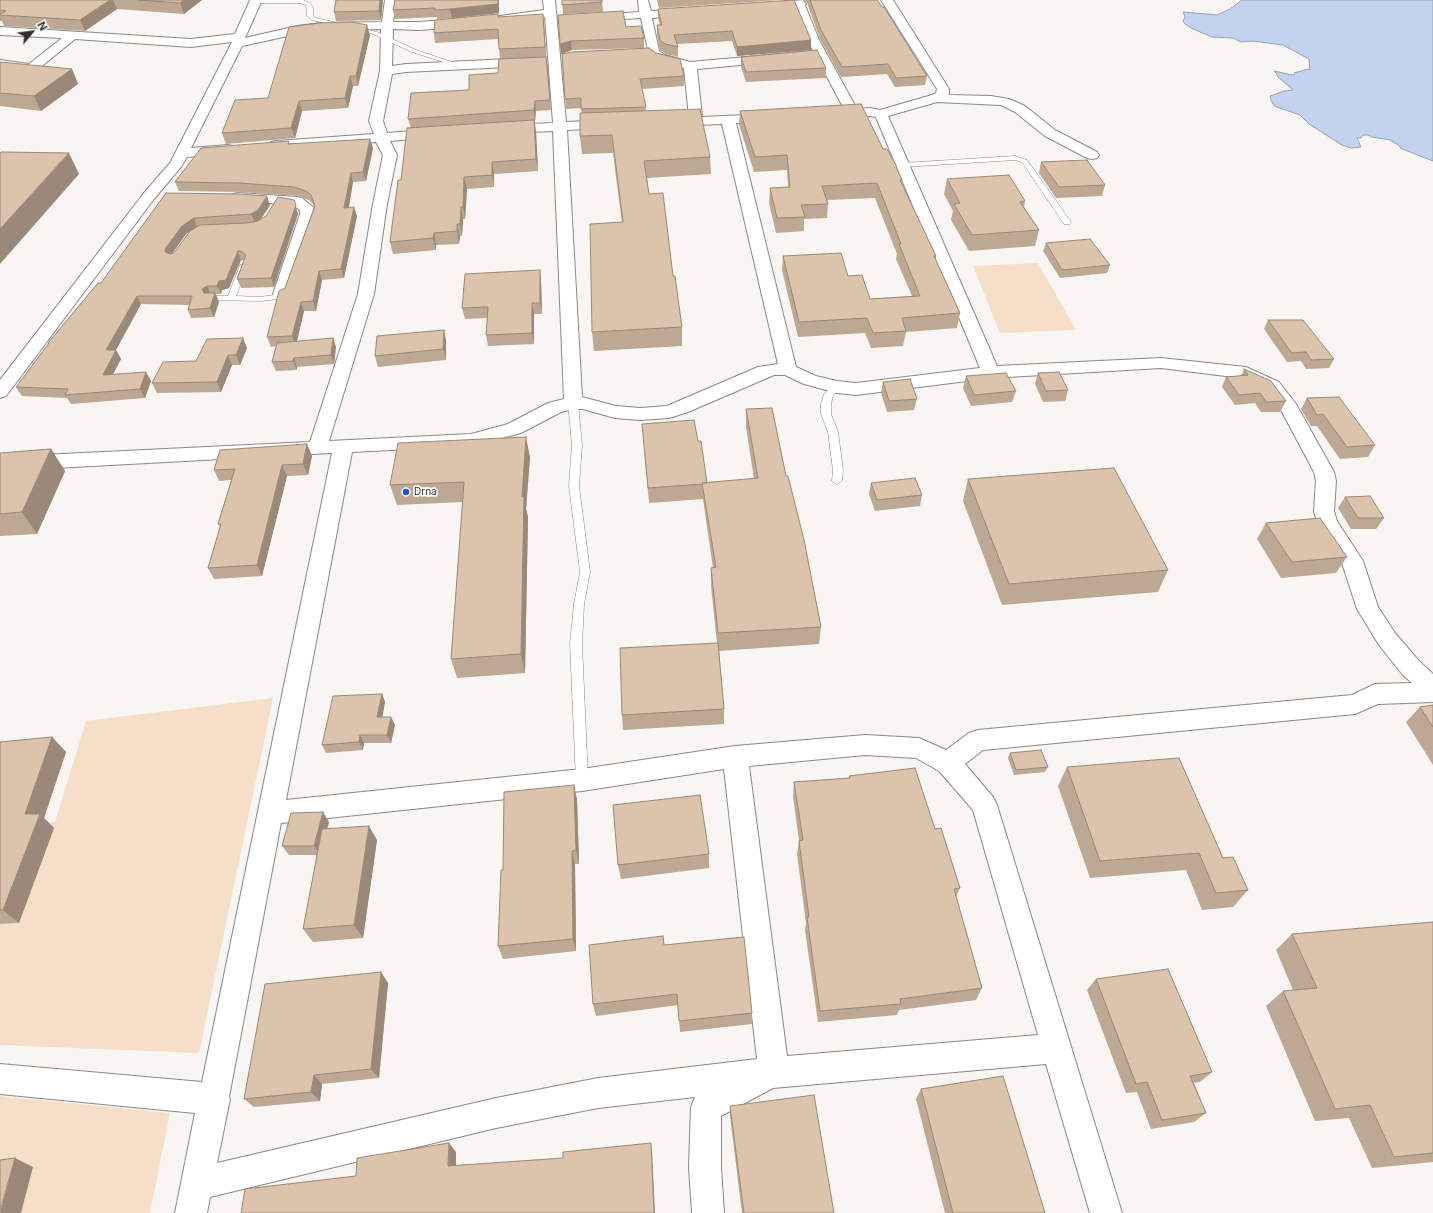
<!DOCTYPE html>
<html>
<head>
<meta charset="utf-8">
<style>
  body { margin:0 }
  #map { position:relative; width:1433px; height:1213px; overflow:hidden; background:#f8f5f2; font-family:Inter,sans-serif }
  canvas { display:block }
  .north { position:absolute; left:12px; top:12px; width:40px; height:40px; -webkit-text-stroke:3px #fff; paint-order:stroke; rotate:61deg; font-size:11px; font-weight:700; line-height:16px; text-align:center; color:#31302f }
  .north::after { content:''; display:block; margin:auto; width:14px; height:18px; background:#31302f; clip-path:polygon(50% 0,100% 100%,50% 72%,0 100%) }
</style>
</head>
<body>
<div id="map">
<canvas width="1433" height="1213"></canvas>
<div class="north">N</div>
</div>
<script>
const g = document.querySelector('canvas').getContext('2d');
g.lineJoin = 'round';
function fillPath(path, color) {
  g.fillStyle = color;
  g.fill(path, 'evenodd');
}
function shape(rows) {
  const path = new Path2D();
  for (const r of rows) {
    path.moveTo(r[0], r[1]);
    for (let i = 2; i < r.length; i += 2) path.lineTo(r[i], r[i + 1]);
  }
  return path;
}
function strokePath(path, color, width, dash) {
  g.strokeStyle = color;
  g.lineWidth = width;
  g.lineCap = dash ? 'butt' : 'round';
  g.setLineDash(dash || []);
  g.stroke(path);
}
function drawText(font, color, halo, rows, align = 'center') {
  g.font = font + ' Inter,sans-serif';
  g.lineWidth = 3.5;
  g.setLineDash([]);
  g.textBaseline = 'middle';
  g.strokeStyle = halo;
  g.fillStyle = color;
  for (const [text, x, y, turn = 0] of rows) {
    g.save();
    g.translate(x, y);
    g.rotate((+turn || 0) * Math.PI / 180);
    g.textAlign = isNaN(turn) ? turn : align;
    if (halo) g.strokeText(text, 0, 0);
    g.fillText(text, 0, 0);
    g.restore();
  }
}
fillPath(shape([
  [1038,263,1076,330,1000,333,973,266],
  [273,698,199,1053,0,1045,0,825,55,822,86,721],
  [0,1096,170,1113,150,1213,0,1213]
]), '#f6dfc8');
const water = shape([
  [1242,0,1433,0,1433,161,1400,148,1400,146,1390,140,1372,137,1368,135,1363,135,1361,138,1357,138,1361,147,1351,148,1342,145,1309,124,1300,115,1274,106,1271,100,1270,96,1284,91,1293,90,1277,76,1277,74,1274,71,1292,75,1295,74,1294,73,1308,69,1310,70,1309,59,1283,45,1253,41,1241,42,1233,38,1212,37,1191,28,1185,24,1183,21,1185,17,1183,12,1217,15,1230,9,1242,0]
]);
fillPath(water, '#c2d2ef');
strokePath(water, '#96a1b5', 1);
const lane = shape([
  [254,0,303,0,310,3,313,8,313,15,316,18,377,32,416,50,461,65,456,66,412,52,373,34,312,20,307,16,306,5,300,3,256,3,254,2,254,0],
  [1015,156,1027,160,1071,222,1070,224,1064,224,1022,162,1015,160,903,167,899,165,903,163,1015,156],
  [240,265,246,265,247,267,236,296,260,297,274,295,281,292,285,294,279,299,260,301,208,300,207,298,211,296,228,296,240,265],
  [837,384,842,387,833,395,831,404,831,414,838,432,843,470,842,481,837,484,832,481,833,470,828,432,821,414,821,404,824,394,834,385,837,384],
  [573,400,578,403,582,445,579,486,590,572,584,604,582,644,588,780,586,784,582,785,578,784,576,780,570,644,574,604,580,572,569,486,572,445,568,403,573,400]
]);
const street = shape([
  [250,0,262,0,245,38,297,26,321,23,382,22,385,0,397,0,393,22,418,22,464,19,468,21,470,23,468,25,464,27,418,30,393,29,392,66,406,64,529,58,533,59,535,62,533,65,529,66,406,72,392,74,383,121,387,133,435,129,440,130,442,133,440,136,435,137,390,141,397,155,387,204,374,294,329,441,471,434,508,424,548,403,564,399,553,131,506,133,501,132,499,129,501,126,506,125,553,123,545,17,500,22,496,21,494,19,496,17,500,16,544,10,543,0,555,0,566,122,611,120,616,121,618,124,616,127,611,128,567,130,582,397,616,406,640,408,667,406,758,367,778,364,722,124,673,126,668,125,666,122,668,119,689,117,684,68,657,61,649,55,641,18,593,21,589,20,587,18,589,16,639,12,638,0,648,0,651,11,693,10,695,12,693,14,689,15,652,18,659,51,665,55,690,62,813,51,794,8,765,10,761,9,759,7,761,5,765,4,803,0,806,4,805,5,819,40,857,109,870,108,880,110,932,95,936,93,937,89,881,0,893,0,949,89,949,95,991,96,1009,99,1025,106,1055,130,1097,152,1099,155,1097,158,1092,159,1087,158,1045,136,1015,112,1001,105,937,102,888,116,997,366,1161,358,1246,367,1279,382,1296,404,1334,472,1336,481,1334,511,1337,521,1363,561,1378,607,1395,633,1419,661,1433,674,1433,702,1378,704,1355,714,983,750,965,764,993,797,997,805,1122,1213,1090,1213,1046,1064,773,1088,721,1116,721,1167,724,1213,692,1213,689,1167,691,1107,695,1097,598,1108,496,1128,210,1197,207,1213,175,1213,195,1113,0,1094,0,1064,202,1082,332,453,0,471,0,457,310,442,358,294,373,204,383,155,376,142,276,149,271,148,269,145,271,142,276,141,374,134,369,121,380,71,381,29,321,31,297,34,242,46,191,148,228,145,233,146,235,149,233,152,228,153,187,157,181,167,154,199,6,396,0,398,0,380,144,193,170,163,232,42,191,47,75,39,36,71,32,72,0,68,0,60,29,64,62,38,0,35,0,27,191,39,235,34,250,0],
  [817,58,844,109,830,111,828,114,830,117,835,118,870,116,876,117,980,368,856,383,837,381,816,376,796,367,736,123,769,122,774,121,776,118,774,115,769,114,702,117,697,69,817,58],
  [1161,368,1242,378,1267,390,1281,410,1314,472,1316,481,1314,511,1317,522,1342,563,1357,609,1379,645,1403,675,1412,683,1375,684,1352,695,978,730,969,733,946,750,919,738,865,735,735,746,582,769,286,800,352,452,471,446,521,433,561,412,573,409,583,409,615,418,640,420,669,418,688,412,774,375,785,375,804,384,837,393,856,395,991,378,1161,368],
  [865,755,916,758,939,771,973,810,1038,1035,787,1056,749,766,865,755],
  [724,769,757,1059,598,1078,496,1098,217,1163,230,1099,229,1097,281,823,582,791,724,769],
  [238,193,297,197,302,198,314,208,316,214,287,297,281,299,275,297,273,294,300,214,300,210,293,205,233,200,231,197,233,194,238,193]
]);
strokePath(lane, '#8b8886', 1);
strokePath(street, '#8b8886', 2);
fillPath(lane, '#fff');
fillPath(street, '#fff');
fillPath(shape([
  [0,0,202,0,184,14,117,9,85,31,4,26,2,21,0,21],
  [383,0,381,20,336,21,334,12],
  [395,0,499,13,452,18,437,19,437,17,395,19,393,10],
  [562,0,602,0,603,12,563,14],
  [657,0,780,0,659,8],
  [804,0,877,0,927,76,925,85,895,87,887,74,841,77,820,39,807,3],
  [658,9,811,50,737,56,732,41,677,44,678,47,678,57,666,54,660,50,657,35,657,25,660,25,658,18],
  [558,15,644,38,644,48,572,50,561,54],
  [498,17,544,24,546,57,500,59,498,39,435,43,434,33],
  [370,35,358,86,353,86,348,108,302,111,295,138,226,144,222,133,268,98],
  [656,53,684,76,684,86,642,89,646,111,710,157,711,174,647,178,649,194,673,276,682,327,682,346,594,351,592,332,622,223,613,153,582,154,580,136,582,113,581,108,566,109,562,54],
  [741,57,826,68,826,78,746,82,741,67],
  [0,62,72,69,78,84,41,111,0,106],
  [548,67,551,110,536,111,535,121,536,132,538,171,494,174,494,187,467,189,465,219,463,219,462,236,460,236,459,244,436,245,436,250,393,254,390,242,411,128,408,119,469,90,498,73],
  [740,111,883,149,897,167,897,170,902,180,901,183,936,256,936,260,960,313,957,328,906,332,903,346,871,348,865,333,798,337,782,270,783,256,848,276,870,299,912,296,896,259,897,254,875,198,827,200,828,204,827,218,804,219,804,231,776,233,769,203,770,188,788,187,787,170,754,172,739,125],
  [289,141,289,143,373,148,366,181,353,182,349,207,357,216,344,278,322,280,316,311,304,311,297,341,336,347,334,364,297,367,297,370,276,371,272,362,276,346,271,347,267,337,314,207,313,204,309,200,297,196,242,192,179,191,175,182],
  [1041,162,1105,185,1102,196,1056,198,1039,173],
  [947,179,1025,201,1024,207,1039,230,1035,246,969,251,951,220,953,211,944,194],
  [166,193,270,205,261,219,257,221,298,214,274,287,241,288,237,279,244,260,241,260,229,288,222,290,221,294,216,294,219,302,214,317,191,318,188,310,189,305,141,304,116,350,121,359,113,374,151,381,145,398,71,404,67,398,22,396,16,387,49,344,48,343,101,283],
  [197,227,174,253,172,254,186,234],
  [1046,243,1110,265,1107,273,1060,278,1043,251],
  [540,270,541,280,542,314,534,314,534,344,488,346,486,335,487,318,465,319,462,308],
  [1268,320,1334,359,1329,368,1306,369,1301,361,1287,362,1264,329],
  [444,330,446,341,446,360,378,367,375,356],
  [247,348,240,365,232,365,221,392,157,393,152,383,196,361],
  [1244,369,1286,401,1280,412,1261,412,1255,403,1235,405,1222,387,1226,377,1241,376],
  [1038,373,1068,390,1065,401,1043,402,1035,384],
  [966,376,1016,391,1012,402,971,406,963,388],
  [883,382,917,399,914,410,887,412,881,393],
  [1307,398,1375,445,1368,457,1340,459,1317,426,1311,426,1301,409],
  [746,409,786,476,821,627,819,644,719,651,724,709,724,724,623,730,622,715,717,643,711,586,711,568,713,568,703,499,649,503,642,424,698,441,707,482,754,479,746,427],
  [51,449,65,471,37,534,0,536,0,453],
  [312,456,308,475,287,476,262,576,214,579,208,568,220,527,218,524,231,480,219,481,214,470],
  [530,457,526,509,528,517,525,673,457,678,451,659,463,502,397,505,390,485],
  [968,479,1168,570,1158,592,1002,605,963,501],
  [871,483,922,495,920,506,875,511,869,494],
  [1345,497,1384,518,1376,529,1351,529,1338,508],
  [1266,523,1347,557,1336,573,1281,578,1257,539],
  [382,694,385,702,382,717,395,725,391,743,364,743,363,750,326,753,322,745],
  [1433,705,1433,765,1406,722,1420,707],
  [52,737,66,752,44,818,54,828,19,923,0,924,0,742],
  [1010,753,1048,767,1045,772,1014,775,1008,758],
  [1067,767,1223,858,1248,890,1233,907,1202,910,1186,870,1090,878,1058,786],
  [849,776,935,829,960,888,956,897,982,988,976,1000,899,1010,897,1015,818,1022,805,930,806,923,797,854,799,841,793,796,794,782,849,778],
  [574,785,577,800,579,864,575,864,576,951,503,959,498,946,503,870],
  [329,822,327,829,377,840,363,938,313,942,303,929,317,855,289,855,282,846],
  [709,854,709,868,621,879,618,865],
  [1433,922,1433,1162,1372,1168,1349,1118,1315,1121,1266,1006,1283,991,1293,990,1276,950,1292,934],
  [664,945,752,1013,752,1024,680,1032,678,1005,596,1016,593,1004],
  [1096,979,1212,1072,1200,1082,1194,1083,1206,1113,1194,1122,1151,1129,1137,1092,1126,1093,1087,990],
  [388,983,379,1078,322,1084,320,1101,254,1107,244,1099],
  [921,1089,1045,1213,945,1213,916,1099],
  [730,1106,834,1213,742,1213,730,1116]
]), '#bda893');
fillPath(shape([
  [110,0,113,0,117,9,85,31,80,20],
  [184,0,202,0,184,14,180,3],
  [380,0,383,0,381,20,379,11],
  [499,0,499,13,452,18,450,9],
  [543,14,544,24,546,57,545,47],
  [367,25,370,35,358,86,356,76],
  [811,40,811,50,737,56,737,47],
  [571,41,572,50,561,54,560,44],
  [546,57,548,67,551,110,550,100],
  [72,69,78,84,41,111,34,96],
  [350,76,353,86,348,108,345,98],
  [299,101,302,111,295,138,291,128],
  [535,101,536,111,535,121,534,110],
  [534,120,536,132,538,171,536,159],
  [370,139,373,148,366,181,363,172],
  [69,153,79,174,0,264,0,229],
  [492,162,494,174,494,187,492,175],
  [351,173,353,182,347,217,344,208],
  [464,177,467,189,465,219,463,207],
  [267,196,270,205,261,219,255,223,251,214],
  [294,200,298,214,274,287,271,278],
  [354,207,357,216,344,278,341,269],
  [461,207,463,219,462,236,460,224],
  [194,218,197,227,186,234,169,258,165,249,182,226],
  [457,224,460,236,459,244,457,231],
  [434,233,436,245,436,250,433,238],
  [238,251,241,260,229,288,222,290,221,294,217,286,219,281],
  [540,270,541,280,542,314,540,303],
  [319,271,322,280,316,311,313,301],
  [207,286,211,294,206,298,202,289],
  [215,293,219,302,214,317,210,308],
  [137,296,141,304,111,359,106,350],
  [301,302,304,311,296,345,292,336],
  [532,303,534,314,534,344,532,333],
  [444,330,446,341,446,360,443,349],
  [243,338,247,348,240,365,236,355],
  [333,338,336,347,334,364,331,355],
  [116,350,121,359,108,384,103,375],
  [228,355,232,365,221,392,217,382],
  [294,358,297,367,297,370,293,361],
  [146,372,151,381,145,398,140,389],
  [526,437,530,457,526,509,528,517,525,673,521,654,522,497],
  [307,444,312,456,308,475,303,464],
  [51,449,65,471,37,534,22,512],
  [282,465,287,476,262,576,257,565],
  [382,694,385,702,381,725,377,717],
  [391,717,395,725,391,743,387,735],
  [360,735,364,743,363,750,359,742],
  [52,737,66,752,44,818,54,828,19,923,3,910,25,814],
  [574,785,577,800,579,864,576,850],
  [323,812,329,822,320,855,314,846],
  [369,826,377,840,363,938,354,925],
  [572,851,575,864,576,951,573,939],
  [381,972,388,983,379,1078,371,1069],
  [314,1075,322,1084,320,1101,311,1092],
  [449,1143,456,1152,456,1174,448,1166],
  [651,1143,652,1152,655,1213,654,1213],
  [15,1158,33,1167,21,1213,0,1213]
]), '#9a8878');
const building = shape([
  [0,0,110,0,80,20,0,15,0,14,6,11,0,10,0,0],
  [138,0,184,0,180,3,138,0],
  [336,0,380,0,379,11,334,12,336,0],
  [395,0,498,0,498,4,450,9,435,10,435,8,393,10,395,0],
  [562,0,602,0,602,2,562,5,562,0],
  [794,0,811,40,737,47,732,31,674,35,678,47,665,44,660,40,657,25,662,25,658,9,794,0],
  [810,0,877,0,882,7,884,7,927,76,896,78,888,64,842,67,821,30,810,0],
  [623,11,626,27,641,26,644,38,571,41,560,44,558,15,623,11],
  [498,14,498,17,543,14,545,47,499,49,498,29,434,33,435,20,498,14],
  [352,22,367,25,356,76,350,76,345,98,299,101,291,128,222,133,235,100,268,98,289,27,319,23,352,22],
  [649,48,656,53,680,59,684,76,640,79,646,107,581,109,581,98,565,99,562,54,572,52,649,48],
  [817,50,826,68,746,72,741,57,817,50],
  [546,57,550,100,535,101,534,110,408,119,411,93,469,90,469,75,498,73,499,59,546,57],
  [0,62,72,69,34,96,0,93,0,62],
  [861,104,883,149,887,149,897,167,896,167,902,180,900,180,936,256,934,256,960,313,902,318,906,331,873,333,867,318,799,322,783,256,841,253,848,276,862,275,870,299,920,296,899,244,901,244,877,183,822,186,828,204,801,205,805,217,777,218,770,188,790,187,787,155,755,157,740,111,861,104],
  [700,109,710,157,644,161,649,194,663,193,673,276,675,276,682,327,592,332,590,224,623,222,612,135,580,136,580,113,700,109],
  [534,120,536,159,492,162,492,175,464,177,463,207,461,207,460,224,457,224,457,231,434,233,433,238,390,242,398,180,401,180,407,128,534,120],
  [370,139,363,172,351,173,344,208,354,207,341,269,319,271,313,301,301,302,292,336,267,337,279,291,285,288,315,206,311,195,306,191,294,187,239,183,175,182,201,148,289,141,288,144,370,139],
  [2,152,69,153,0,229,0,153,2,152],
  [1087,160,1105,185,1059,187,1041,162,1087,160],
  [1009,175,1025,201,1020,202,1039,230,972,235,954,204,960,203,947,179,1009,175],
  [166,193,239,194,267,196,258,210,251,214,194,218,182,226,165,249,165,252,170,254,174,253,190,231,200,225,247,223,258,221,266,216,278,197,294,200,296,205,271,278,237,279,246,255,241,251,238,251,226,280,219,281,217,286,207,286,202,289,204,293,215,293,210,308,188,310,192,296,137,296,106,350,116,350,103,375,146,372,140,389,65,395,68,389,16,387,49,343,48,343,98,283,101,283,166,193],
  [1090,239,1110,265,1062,270,1046,243,1090,239],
  [540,270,540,303,532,303,532,333,486,335,488,307,462,308,465,274,540,270],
  [1268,320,1303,320,1334,359,1311,360,1306,352,1292,353,1268,320],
  [444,330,443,349,375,356,377,336,444,330],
  [243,338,236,355,228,355,217,382,152,383,163,362,196,361,207,339,243,338],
  [333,338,331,355,294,358,293,361,272,362,277,343,333,338],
  [1244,369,1271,381,1286,401,1266,402,1260,393,1239,395,1226,377,1248,375,1244,369],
  [1059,372,1068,390,1046,391,1038,373,1059,372],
  [1006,373,1016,391,974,395,966,376,1006,373],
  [910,379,917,399,889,401,883,382,910,379],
  [1339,397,1375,445,1347,447,1323,414,1317,415,1307,398,1339,397],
  [772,408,786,476,788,476,804,540,821,627,718,633,711,568,716,567,702,483,758,478,746,409,772,408],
  [694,420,698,441,701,441,707,483,702,483,703,484,648,488,642,424,694,420],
  [526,437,522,497,524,497,521,654,451,659,464,482,390,485,398,443,526,437],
  [307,444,303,464,282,465,257,565,208,568,221,524,218,524,235,469,214,470,220,450,307,444],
  [51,449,22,512,0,514,0,453,51,449],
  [1114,468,1168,570,1009,584,968,479,1114,468],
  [915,478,922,495,877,500,871,483,915,478],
  [1370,496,1384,518,1358,518,1345,497,1370,496],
  [1320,518,1347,557,1292,562,1266,523,1320,518],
  [718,643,724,709,622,715,620,648,718,643],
  [382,694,377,717,391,717,387,735,360,735,359,742,322,745,333,696,382,694],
  [1433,705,1433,727,1420,707,1433,705],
  [52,737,25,814,40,814,3,910,0,910,0,742,52,737],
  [1041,750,1048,767,1016,770,1010,753,1041,750],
  [1179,758,1223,858,1233,857,1248,890,1216,893,1199,853,1100,861,1067,767,1179,758],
  [915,768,935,829,941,828,960,888,954,889,982,988,900,999,901,1004,820,1011,807,917,809,917,799,841,803,840,794,782,850,778,849,776,915,768],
  [574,785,576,850,572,851,573,939,498,946,501,870,503,870,504,792,574,785],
  [700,795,709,854,618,865,613,805,700,795],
  [323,812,314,846,282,846,291,813,323,812],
  [369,826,354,925,303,929,322,829,369,826],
  [1433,922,1433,1153,1394,1157,1370,1105,1335,1109,1283,991,1317,988,1292,934,1433,922],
  [663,936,664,945,744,937,752,1013,679,1021,677,994,593,1004,589,945,663,936],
  [1168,969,1212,1072,1190,1076,1206,1113,1162,1120,1147,1082,1136,1084,1096,979,1168,969],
  [381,972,371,1069,314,1075,311,1092,244,1099,265,984,381,972],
  [1003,1076,1045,1213,953,1213,921,1089,1003,1076],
  [814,1095,834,1213,744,1213,730,1106,814,1095],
  [449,1143,448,1166,563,1158,563,1152,651,1143,654,1213,241,1213,245,1189,356,1176,357,1158,449,1143],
  [15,1158,0,1211,0,1160,15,1158]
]);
fillPath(building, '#dcc3ab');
strokePath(building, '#9a8878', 1);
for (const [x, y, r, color] of [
  [406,492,4,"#2256c4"]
]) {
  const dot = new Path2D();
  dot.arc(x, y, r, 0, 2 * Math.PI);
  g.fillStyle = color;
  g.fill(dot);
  strokePath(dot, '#fff', 1.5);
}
drawText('10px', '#31302f', '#fff', [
  ["Drna",414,492]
], 'left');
</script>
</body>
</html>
